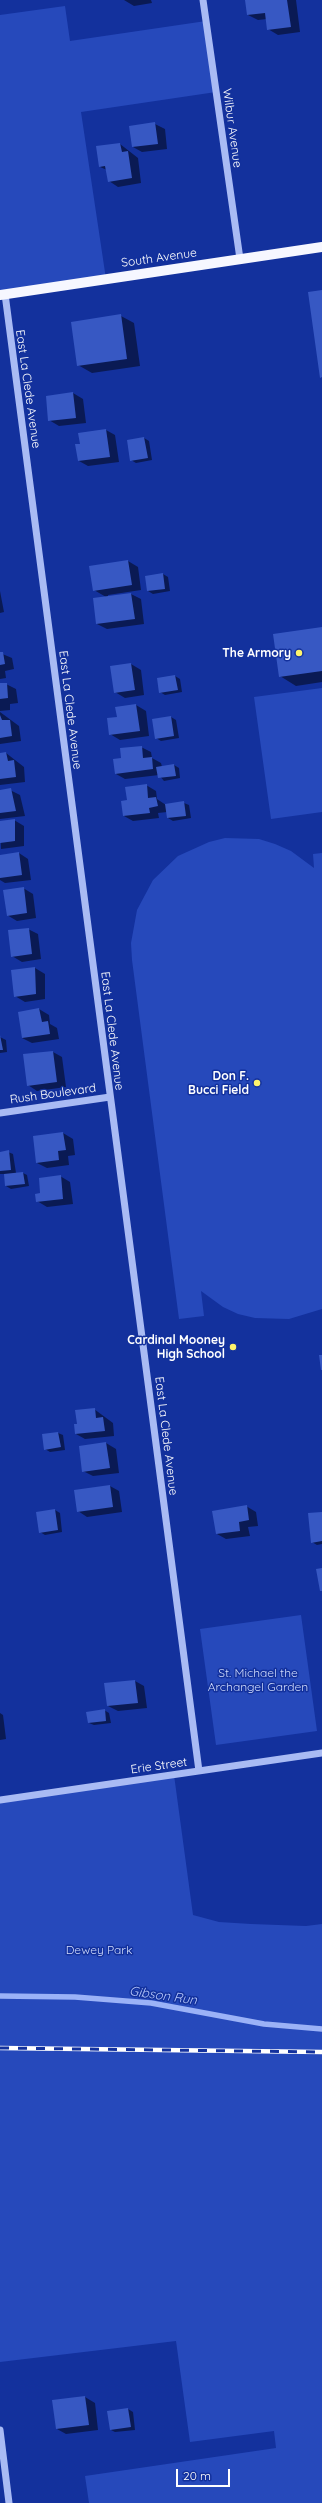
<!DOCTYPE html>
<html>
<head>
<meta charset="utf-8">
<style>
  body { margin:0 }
  #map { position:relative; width:322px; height:2503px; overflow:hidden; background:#13319d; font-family:Quicksand,sans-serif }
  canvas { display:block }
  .scale { position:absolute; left:176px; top:2469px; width:54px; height:18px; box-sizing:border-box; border:2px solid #fff; border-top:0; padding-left:5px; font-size:12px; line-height:14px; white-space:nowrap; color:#fff; -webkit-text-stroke:3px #13319d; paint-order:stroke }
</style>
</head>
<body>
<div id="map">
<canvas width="322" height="2503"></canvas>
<div class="scale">20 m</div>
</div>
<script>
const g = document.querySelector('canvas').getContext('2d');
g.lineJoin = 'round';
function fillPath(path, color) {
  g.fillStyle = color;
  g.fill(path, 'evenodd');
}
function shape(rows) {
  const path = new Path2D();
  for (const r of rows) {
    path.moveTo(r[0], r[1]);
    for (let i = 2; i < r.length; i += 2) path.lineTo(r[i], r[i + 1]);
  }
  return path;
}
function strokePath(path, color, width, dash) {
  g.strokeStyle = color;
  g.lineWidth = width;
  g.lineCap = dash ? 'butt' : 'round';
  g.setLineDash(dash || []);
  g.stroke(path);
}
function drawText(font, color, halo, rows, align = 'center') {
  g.font = font + ' Quicksand,sans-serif';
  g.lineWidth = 3;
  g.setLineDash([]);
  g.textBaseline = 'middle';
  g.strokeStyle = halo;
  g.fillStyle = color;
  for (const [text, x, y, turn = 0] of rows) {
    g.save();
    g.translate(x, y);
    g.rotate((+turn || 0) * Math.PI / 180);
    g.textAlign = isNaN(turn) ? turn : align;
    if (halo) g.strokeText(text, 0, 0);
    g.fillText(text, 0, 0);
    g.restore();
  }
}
fillPath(shape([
  [65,6,70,41,206,21,216,92,81,112,106,279,0,295,0,15],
  [322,688,322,812,271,819,254,697],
  [225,838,259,839,275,844,291,851,314,868,313,854,322,853,322,1309,289,1319,255,1318,238,1314,223,1307,201,1291,204,1316,179,1319,132,960,131,943,137,910,153,880,178,856,209,842],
  [301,1615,317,1731,216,1745,200,1629],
  [174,1775,193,1915,219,1922,251,1924,306,1926,322,1924,322,2503,89,2503,85,2476,276,2448,274,2431,190,2442,176,2341,0,2362,0,1800]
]), '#2649bb');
fillPath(shape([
  [124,0,151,0,152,3,134,6],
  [246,0,296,0,300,32,278,35,268,29,267,19,258,20,248,15],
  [155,124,165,129,167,149,142,152,133,147],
  [120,144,138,158,141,183,118,187,109,181,107,170,100,167],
  [121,316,134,323,140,366,92,373,78,365],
  [73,393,83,399,86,423,59,426,49,420],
  [106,430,115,435,119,462,88,466,79,461,81,445],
  [144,438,149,441,152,460,136,463,131,460,128,441],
  [128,561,138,567,141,590,108,595,108,597,131,594,141,599,144,624,107,629,97,624,106,597,94,590],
  [163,574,168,577,170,591,153,594,148,591],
  [0,591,4,612,0,613],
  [322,628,322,682,296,686,280,676],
  [0,653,12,658,14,669,5,671,6,678,0,679],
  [131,664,141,670,144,695,125,698,115,692],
  [175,676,180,679,182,692,165,695,160,692],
  [0,684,6,684,16,689,18,703,10,704,10,710,0,711],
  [136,705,146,711,149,736,120,740,110,734,118,718,117,708],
  [0,712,19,726,21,741,0,744],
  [171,717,176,720,179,738,161,741,156,738],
  [141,747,151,752,152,758,161,763,162,767,174,765,179,768,180,778,164,781,159,775,125,779,116,774,123,759],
  [6,753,24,767,25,782,0,785,0,754],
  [146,785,156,791,157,799,166,805,184,803,189,805,191,818,173,821,168,818,167,812,158,813,159,818,133,821,124,816,128,801],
  [10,790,20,795,25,816,0,819,0,791],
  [14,820,24,826,24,846,1,849,0,822],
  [19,853,28,859,31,880,5,883,0,880,0,856],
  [23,888,33,894,36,918,17,921,7,915],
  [28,929,38,934,41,959,22,962,12,956],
  [35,968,45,974,45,999,25,1002,15,996,12,971],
  [39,1009,49,1015,50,1024,57,1028,59,1039,32,1043,22,1038],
  [0,1037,6,1040,7,1052,0,1053],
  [53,1052,62,1057,66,1087,37,1091,28,1085],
  [63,1133,73,1139,75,1155,68,1156,69,1165,47,1168,37,1163],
  [8,1152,13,1154,16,1173,23,1173,27,1175,29,1186,11,1189,6,1186,5,1174,0,1174,0,1153],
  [60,1176,70,1182,73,1204,47,1207,37,1201],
  [94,1409,113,1423,114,1436,85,1439,76,1434,78,1425],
  [58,1433,63,1435,65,1450,50,1452,45,1449,43,1435],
  [106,1443,116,1449,119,1473,93,1476,83,1471],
  [110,1486,119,1491,122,1512,87,1517,78,1511],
  [246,1506,256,1512,258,1526,248,1527,250,1536,226,1539,217,1534],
  [55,1510,60,1513,62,1532,45,1535,40,1532],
  [322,1513,322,1544,317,1545,312,1542],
  [135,1681,144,1686,147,1708,118,1711,108,1706],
  [104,1710,109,1713,111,1723,94,1725,89,1723],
  [0,1713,3,1715,6,1739,0,1740],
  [85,2397,95,2403,98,2430,66,2434,57,2429],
  [128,2409,133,2412,135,2430,115,2432,111,2430]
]), '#0007');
strokePath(shape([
  [0,1996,75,1997,151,2003,264,2024,322,2029]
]), '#9bb2f7', 5.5);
fillPath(shape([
  [245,0,287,0,291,27,267,30,265,13,247,15],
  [155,122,158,144,132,147,129,126],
  [120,143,122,152,128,151,132,178,108,182,105,166,99,167,96,146],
  [322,290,322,377,320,378,308,292],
  [121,314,127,359,77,366,71,322],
  [73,392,76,418,48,421,46,396],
  [106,429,110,457,78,461,75,444,80,444,78,433],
  [144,437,148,458,130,461,127,440],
  [128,560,132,585,93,591,89,566],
  [163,573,165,589,147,591,145,576],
  [131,593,135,619,96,624,93,598],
  [322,627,322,671,279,677,273,634],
  [0,652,3,652,5,664,0,665],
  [131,663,135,690,114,693,110,666],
  [175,675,178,690,159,693,157,678],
  [0,683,7,683,8,698,0,699],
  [136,704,140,731,109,735,107,718,117,717,115,707],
  [0,715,2,720,10,720,12,736,0,738],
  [171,716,174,736,155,739,152,719],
  [142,746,143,758,152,757,153,769,115,774,113,759,121,758,120,748],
  [6,752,8,761,14,760,16,777,0,779,0,753],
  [174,764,176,776,158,778,156,767],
  [147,784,148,798,156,797,158,806,149,808,150,813,123,816,121,801,127,800,125,787],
  [11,788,16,811,0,813,0,790],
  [184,801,186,816,167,818,165,804],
  [15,819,15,841,0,843,0,821],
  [19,852,22,875,0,878,0,855],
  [24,887,27,913,7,916,3,890],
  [29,928,32,954,11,957,8,930],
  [35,967,36,994,14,997,11,970],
  [39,1008,42,1022,48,1021,50,1034,22,1038,18,1012],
  [0,1035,3,1050,0,1050],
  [53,1051,57,1082,27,1086,23,1054],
  [63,1132,66,1150,58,1151,59,1160,36,1163,33,1136],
  [9,1150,11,1170,0,1171,0,1152],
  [23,1172,25,1184,5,1186,4,1174],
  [61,1175,63,1199,36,1202,35,1194,40,1193,39,1178],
  [319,1355,322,1355,322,1370,321,1370],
  [95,1408,96,1418,103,1417,105,1431,75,1434,74,1424,77,1424,75,1410],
  [58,1432,61,1447,44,1450,42,1434],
  [106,1442,110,1468,82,1472,79,1446],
  [110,1485,113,1507,77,1512,74,1490],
  [247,1505,249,1520,239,1522,240,1531,216,1534,212,1511],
  [55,1509,58,1530,39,1533,36,1512],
  [322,1512,322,1541,311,1543,308,1513],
  [322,1568,322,1591,320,1591,316,1569],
  [135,1680,138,1703,107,1706,104,1683],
  [105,1709,106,1721,88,1723,86,1712],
  [85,2396,89,2425,56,2429,52,2400],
  [128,2408,131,2427,110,2430,107,2411]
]), '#3758c3');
strokePath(shape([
  [203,0,240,259],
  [5,294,199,1771],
  [0,1113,110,1097],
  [0,1800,322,1753],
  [0,2430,9,2503]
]), '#a9bbf4', 7);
strokePath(shape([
  [0,295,322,247]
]), '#f6f7ff', 10);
const rail = shape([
  [0,2048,322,2052]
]);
strokePath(rail, '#fff', 4.5);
strokePath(rail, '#13319d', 3, [9]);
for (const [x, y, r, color] of [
  [299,653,4,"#fff46c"],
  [257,1083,4,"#fff46c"],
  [233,1347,4,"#fff46c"]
]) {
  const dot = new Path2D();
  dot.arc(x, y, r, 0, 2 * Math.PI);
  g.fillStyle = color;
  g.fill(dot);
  strokePath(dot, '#13319d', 1.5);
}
drawText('12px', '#fff', '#13319d', [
  ["Wilbur Avenue",232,128,82],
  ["South Avenue",159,258,-8],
  ["East La Clede Avenue",28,389,82],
  ["East La Clede Avenue",70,710,83],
  ["East La Clede Avenue",112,1031,83],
  ["Rush Boulevard",53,1094,-8],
  ["East La Clede Avenue",166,1436,83],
  ["Erie Street",159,1766,-8]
]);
drawText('bold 12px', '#fff', '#13319d', [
  ["The Armory",291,653],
  ["Don F.",249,1076],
  ["Bucci Field",249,1090],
  ["Cardinal Mooney",225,1340],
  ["High School",225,1354]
], 'right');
drawText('12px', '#d1dcfd', '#13319d', [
  ["St. Michael the",258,1673],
  ["Archangel Garden",258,1687],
  ["Dewey Park",99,1950]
]);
drawText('italic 13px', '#b5c6fa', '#13319d', [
  ["Gibson Run",163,1996,8]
]);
</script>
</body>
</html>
